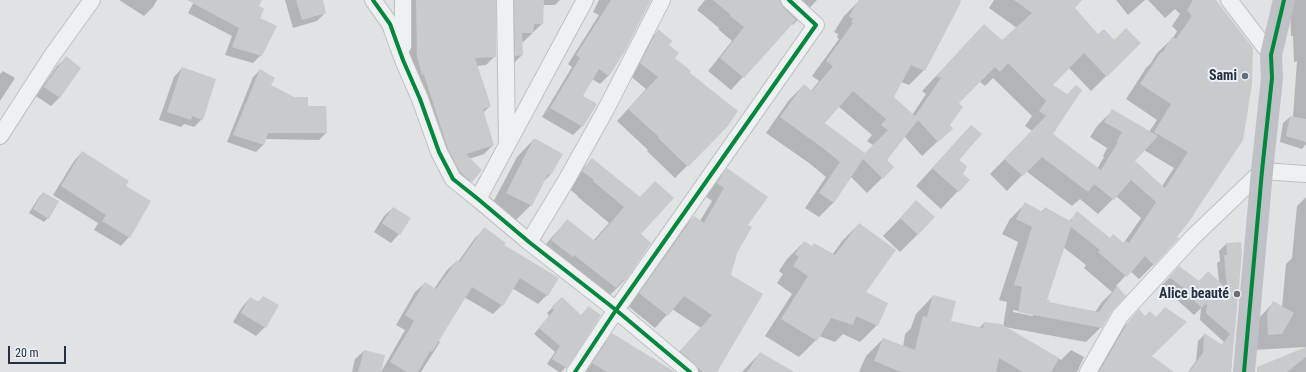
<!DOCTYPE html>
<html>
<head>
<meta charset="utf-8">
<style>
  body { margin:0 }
  #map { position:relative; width:1306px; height:372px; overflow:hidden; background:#e0e2e5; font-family:"Roboto Condensed",sans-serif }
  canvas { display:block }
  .scale { position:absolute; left:8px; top:346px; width:58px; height:18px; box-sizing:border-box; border:2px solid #253040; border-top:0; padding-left:5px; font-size:12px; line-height:14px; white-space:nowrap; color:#253040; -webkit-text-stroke:3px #ecf1f6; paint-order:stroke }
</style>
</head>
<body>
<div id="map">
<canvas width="1306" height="372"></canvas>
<div class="scale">20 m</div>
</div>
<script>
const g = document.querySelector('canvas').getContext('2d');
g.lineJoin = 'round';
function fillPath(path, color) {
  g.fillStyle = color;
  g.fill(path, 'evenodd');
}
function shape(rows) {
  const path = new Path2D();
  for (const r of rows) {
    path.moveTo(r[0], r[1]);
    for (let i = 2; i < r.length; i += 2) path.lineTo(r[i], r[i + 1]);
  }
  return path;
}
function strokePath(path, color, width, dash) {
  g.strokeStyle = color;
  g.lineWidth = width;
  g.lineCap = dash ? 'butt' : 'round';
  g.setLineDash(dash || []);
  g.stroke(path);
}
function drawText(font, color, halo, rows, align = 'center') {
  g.font = font + ' "Roboto Condensed",sans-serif';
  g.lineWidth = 4;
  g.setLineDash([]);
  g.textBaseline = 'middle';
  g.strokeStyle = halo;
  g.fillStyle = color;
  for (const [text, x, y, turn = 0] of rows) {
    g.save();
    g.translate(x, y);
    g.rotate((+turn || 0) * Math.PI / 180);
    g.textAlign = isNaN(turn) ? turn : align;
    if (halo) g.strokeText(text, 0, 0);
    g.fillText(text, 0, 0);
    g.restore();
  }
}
fillPath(shape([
  [119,0,157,0,153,7,144,16],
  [195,0,260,0,258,7,261,55,253,63,225,55,232,36,188,13],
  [285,0,322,0,325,13,317,21,293,28],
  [406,0,494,0,495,56,486,65,477,66,490,106,483,113,493,145,484,154,469,159,471,181,462,190,408,66],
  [498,0,560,0,555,5,542,5,542,24,523,42,521,42,522,55,513,64],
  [599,0,650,0,609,75,600,84,592,79,582,96,595,104,582,126,573,135,542,117,572,67,568,64,599,15,593,12],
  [705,0,817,0,793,25,792,23,731,90,708,71,732,41,718,29,719,28,697,10],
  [907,0,960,0,924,70,909,85,901,82,892,98,912,115,926,94,922,91,970,40,1002,41,1017,28,989,8,994,0,1081,0,1074,8,1098,35,1113,42,1140,43,1091,91,1069,68,1052,85,1051,134,1097,169,1104,157,1103,156,1107,148,1090,137,1097,126,1112,111,1149,132,1157,120,1126,99,1146,68,1151,63,1157,53,1173,38,1177,31,1172,26,1180,14,1175,9,1165,18,1148,0,1215,0,1252,48,1154,264,1139,279,1130,271,1116,286,1125,296,1111,311,1101,327,1086,342,1005,327,1061,360,1071,350,1084,357,1077,372,859,372,866,356,883,339,903,347,905,334,911,328,916,314,933,296,950,322,979,328,984,323,1003,327,1007,302,999,300,1018,242,1002,234,1010,219,1025,204,1041,212,1045,208,1069,221,1077,213,1110,239,1123,244,1141,218,1116,196,1098,214,1080,199,1072,206,1026,171,1007,191,990,174,1032,131,1025,126,1032,116,993,78,985,86,979,81,957,103,948,125,951,129,922,156,904,136,885,160,893,167,867,193,851,177,834,202,819,217,805,208,826,177,809,163,766,133,789,100,804,85,811,91,819,81,812,76,839,39,837,37,838,34,834,32,844,16,859,1],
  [838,106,872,135,867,141,874,146,865,154,823,123],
  [1144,150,1174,168,1162,186,1134,161],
  [1063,247,1086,265,1084,268,1112,292,1102,302,1095,312,1048,303,1046,301],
  [1013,310,1033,314,1033,316,1013,312],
  [1116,0,1145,0,1128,15],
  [1290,0,1306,0,1306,144,1302,149,1280,142,1283,123,1290,117,1293,117,1297,61,1294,62,1293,36,1291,36],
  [658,31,667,45,674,59,688,73,726,126,675,178,647,151,648,150,617,121,646,89,629,75,646,43],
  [66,58,60,97,51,106,36,96,57,66],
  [182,68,202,119,194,127,184,124,181,127,159,120,174,77],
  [260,70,270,85,307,107,326,133,319,140,265,139,263,145,256,152,227,142,253,77],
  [3,71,15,78,0,101,0,74],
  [971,126,958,160,962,174,958,191,941,209,916,186],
  [534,139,550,175,543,182,531,205,513,223,489,210,517,157],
  [82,152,125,187,129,237,121,246,94,230,98,223,53,195,74,161],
  [592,159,640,198,639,234,650,243,624,281,608,297,536,256,552,237,567,221,593,241,609,223,578,197,578,196,567,187,577,175],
  [727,170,747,225,736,253,729,275,716,372,677,372,668,364,701,328,672,309,655,328,628,306,681,230,694,217,700,221,712,201,705,196,715,182],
  [43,193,48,218,44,222,29,213,39,197],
  [1306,197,1306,347,1253,350,1259,318,1274,302,1282,307,1286,264,1292,258,1297,206],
  [916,202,918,234,900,252,883,236],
  [393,208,399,234,391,243,374,232,384,216],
  [859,224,864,293,877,325,860,342,843,334,835,342,819,336,816,340,799,357,765,336,792,294,777,283,783,274,779,271,787,259,804,242,811,247,832,255,842,241],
  [484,229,503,245,547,295,538,304,512,288,502,305,493,314,464,297,438,340,440,342,421,372,381,372,405,330,396,325,415,292,425,283,434,289,447,270,457,261,458,262,475,238],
  [1240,243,1231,372,1188,372,1196,361,1198,341,1205,334,1221,345,1224,342,1200,320,1201,308,1194,315,1175,298,1177,296,1162,285,1172,275,1198,282,1219,282,1217,263,1220,261,1219,251,1226,244],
  [263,297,265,327,256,336,233,322,242,307,250,298,258,302],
  [562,298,581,316,588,307,566,367,561,372,559,372,547,364,555,352,534,334,549,316,547,313],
  [1132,318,1151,356,1172,372,1097,372,1121,330],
  [612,335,652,359,653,358,665,367,662,372,584,372,603,344],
  [1306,348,1306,372,1258,372],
  [364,351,380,372,352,372,355,359],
  [760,353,773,372,742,372,743,371]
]), '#0003');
fillPath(shape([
  [187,0,262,0,259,6,264,9,260,18,277,26,262,56,232,47,239,28],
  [296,0,323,0,326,13,302,20],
  [416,0,496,0,496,57,475,58,491,106,483,109,494,145,466,154,482,170,472,182,460,172,448,149,424,75,422,75,417,56],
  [514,0,544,0,543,24,534,24,533,33,522,33,523,55,515,56],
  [611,0,651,0,625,51,609,76,599,69,583,96,597,104,583,127,550,108,580,58,576,55],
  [713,0,780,0,783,7,796,20,744,78,720,58,744,27,730,16,731,15],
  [859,0,961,0,960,4,925,71,911,65,894,97,915,116,941,78,936,76,984,24,1002,40,1032,13,1014,0,1082,0,1075,8,1098,34,1104,29,1114,40,1126,28,1141,43,1107,77,1084,53,1053,85,1067,94,1076,85,1082,90,1053,134,1101,170,1118,142,1117,141,1122,132,1104,122,1112,109,1158,136,1135,161,1165,188,1188,152,1154,132,1171,104,1140,84,1161,52,1162,53,1172,37,1176,39,1192,16,1187,10,1193,0,1216,0,1253,48,1252,84,1243,140,1193,215,1194,215,1177,237,1179,238,1154,265,1145,256,1127,277,1098,252,1100,250,1071,227,1047,300,1050,300,1049,302,1099,312,1117,286,1126,296,1112,311,1102,328,1018,312,1022,287,1014,285,1032,227,1016,219,1025,202,1042,212,1045,207,1070,221,1077,211,1110,238,1113,234,1124,243,1126,241,1129,243,1156,202,1131,180,1114,200,1094,184,1088,192,1042,157,1023,176,1004,159,1046,116,1039,111,1046,101,1008,63,1000,72,995,67,959,103,963,107,950,125,953,129,938,142,918,120,887,160,894,167,883,179,863,159,834,203,819,193,840,162,824,149,780,117,804,84,812,91,833,66,826,61,853,23,851,22,853,19,849,16],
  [853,91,886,119,881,125,888,130,865,153,825,123],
  [658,29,672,41,669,45,679,53,675,58,691,71,690,73,738,111,727,127,688,167,658,138,659,137,628,109,658,77,640,63],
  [66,56,81,68,60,98,44,87],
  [182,67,216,79,203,120,192,116,191,120,167,112],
  [260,69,275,78,271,85,294,97,308,97,308,106,326,106,327,133,268,133,264,145,233,135],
  [1290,116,1306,119,1306,142,1286,136],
  [971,125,982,134,959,160,967,166,963,174,970,180,959,192,932,168],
  [534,138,563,154,551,175,548,174,532,206,506,193],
  [82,151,129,181,126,186,151,201,130,238,102,221,106,215,61,186],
  [592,158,640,197,655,181,674,198,641,234,651,243,625,281,623,280,616,288,574,255,573,257,551,240,567,219,595,241,624,207,593,181,594,180,582,171],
  [727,168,768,197,748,225,752,227,737,253,731,275,763,294,717,372,703,372,680,351,712,315,684,296,668,316,639,293,694,216,704,223,724,188,717,183],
  [43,192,59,201,49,219,33,209],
  [916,200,935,217,918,235,900,218],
  [393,207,411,218,400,235,382,223],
  [859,223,896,250,866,292,888,303,878,326,856,316,853,325,831,318,817,341,781,319,808,276,793,266,799,257,795,254,804,241,812,246,814,243,835,255],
  [484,227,506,243,504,245,559,278,548,296,520,278,503,306,472,287,432,352,430,351,418,372,407,372,390,362,414,321,405,315,425,282,436,289,457,260,460,262],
  [1241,242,1242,253,1231,372,1189,372,1203,353,1204,333,1222,345,1230,334,1206,313,1207,302,1202,308,1182,290,1184,288,1169,277,1179,266,1199,281,1208,271,1227,289,1224,255,1227,255,1226,243],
  [933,295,956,301,951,321,983,328,984,322,1001,324,1059,358,1051,372,1023,372,999,358,996,372,901,372,874,361,883,338,915,350,923,316,927,317],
  [263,296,279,305,266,328,241,313,250,297,259,302],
  [562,297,582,316,588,306,601,315,567,368,552,359,560,346,539,328,554,310,551,307],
  [1273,301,1294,313,1282,334,1268,335,1267,313],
  [1165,307,1187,322,1152,356,1174,372,1099,372,1128,322,1139,309,1145,316,1150,311,1156,317],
  [612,333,675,372,607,372,592,363],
  [1306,347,1306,357,1287,372,1257,372,1257,367],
  [364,350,385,355,381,372,358,372],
  [760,352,794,372,747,372]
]), '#c8cace');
const street = shape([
  [373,0,390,24,403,60,420,99,439,152,453,179,478,199,529,242,616,310,690,372],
  [505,0,507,142],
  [1229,0,1271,55],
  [403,46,403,0],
  [0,136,51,57,92,0],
  [478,199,585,0],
  [529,242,567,179,605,111,662,0],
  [575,372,616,310,816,25,789,0],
  [1088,372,1120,316,1193,237,1262,171,1306,174]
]);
strokePath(street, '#bec0c3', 18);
strokePath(street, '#eff0f2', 16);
strokePath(shape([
  [1244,372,1262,171,1272,78,1271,55,1284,0]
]), '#bec1c6', 22);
strokePath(shape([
  [373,0,390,24,403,60,420,99,439,152,453,179,478,199,529,242,616,310,690,372],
  [575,372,616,310,816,25,789,0],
  [1244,372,1262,171,1272,78,1271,55,1284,0]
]), '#00873e', 4);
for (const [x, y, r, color] of [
  [1245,76,4,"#666e7a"],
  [1237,294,4,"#666e7a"]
]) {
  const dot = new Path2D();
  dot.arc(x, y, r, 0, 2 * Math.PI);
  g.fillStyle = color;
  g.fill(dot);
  strokePath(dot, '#ecf1f6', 1.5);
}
drawText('bold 14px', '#253040', '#ecf1f6', [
  ["Sami",1237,76],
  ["Alice beauté",1229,294]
], 'right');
</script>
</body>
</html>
